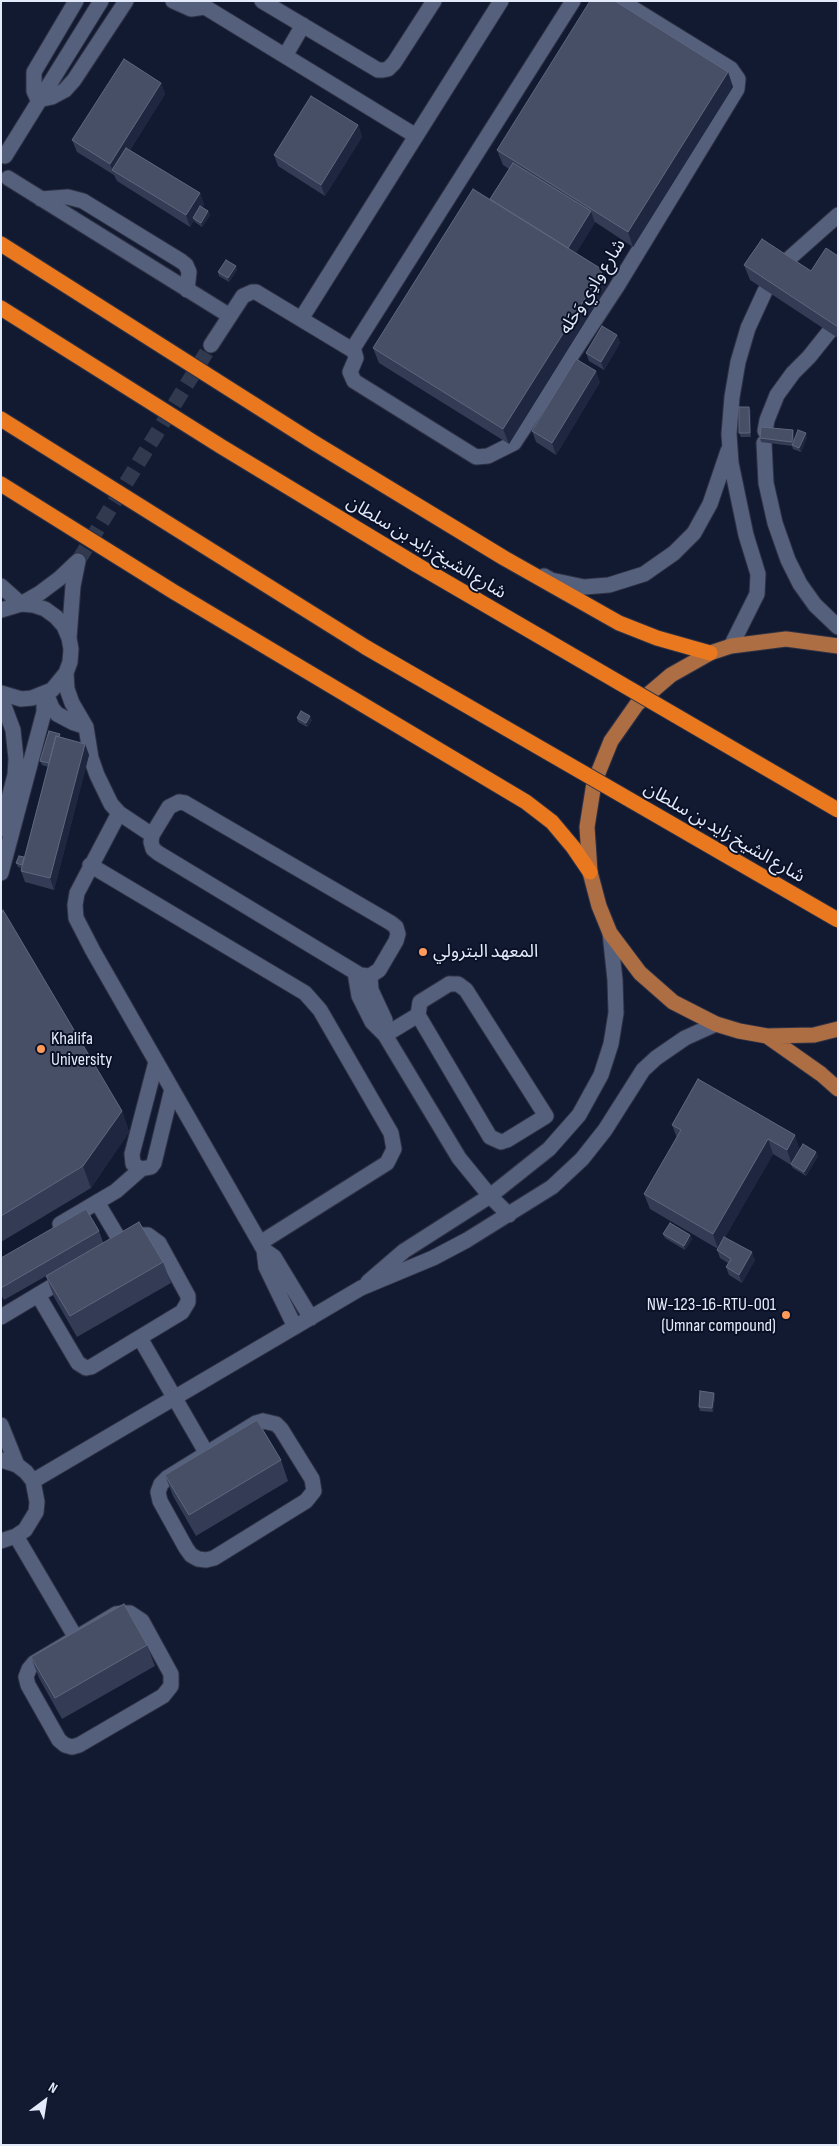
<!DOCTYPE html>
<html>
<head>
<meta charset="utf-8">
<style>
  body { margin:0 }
  #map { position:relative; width:839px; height:2146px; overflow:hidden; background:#121a31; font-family:"Sofia Sans Condensed",sans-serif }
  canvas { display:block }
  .frame { position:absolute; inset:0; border:2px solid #e3eafa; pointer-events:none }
  .north { position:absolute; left:20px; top:2076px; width:50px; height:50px; -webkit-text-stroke:4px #0a1127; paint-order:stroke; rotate:31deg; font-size:14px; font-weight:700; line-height:20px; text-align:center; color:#e3eafa }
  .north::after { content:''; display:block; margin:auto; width:18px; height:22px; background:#e3eafa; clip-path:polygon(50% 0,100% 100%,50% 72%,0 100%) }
</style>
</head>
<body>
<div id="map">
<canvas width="839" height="2146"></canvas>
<div class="frame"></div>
<div class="north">N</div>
</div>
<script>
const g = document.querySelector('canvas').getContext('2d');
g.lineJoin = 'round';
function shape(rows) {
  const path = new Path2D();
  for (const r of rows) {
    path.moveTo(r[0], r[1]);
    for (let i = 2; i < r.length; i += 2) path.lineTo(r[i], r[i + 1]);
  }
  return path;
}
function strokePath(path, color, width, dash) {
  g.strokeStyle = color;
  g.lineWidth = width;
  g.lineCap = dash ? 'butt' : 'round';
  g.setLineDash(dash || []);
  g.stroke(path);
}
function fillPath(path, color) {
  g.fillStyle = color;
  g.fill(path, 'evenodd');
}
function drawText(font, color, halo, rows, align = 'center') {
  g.font = font + ' "Sofia Sans Condensed","Noto Sans Arabic",sans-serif';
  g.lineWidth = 4;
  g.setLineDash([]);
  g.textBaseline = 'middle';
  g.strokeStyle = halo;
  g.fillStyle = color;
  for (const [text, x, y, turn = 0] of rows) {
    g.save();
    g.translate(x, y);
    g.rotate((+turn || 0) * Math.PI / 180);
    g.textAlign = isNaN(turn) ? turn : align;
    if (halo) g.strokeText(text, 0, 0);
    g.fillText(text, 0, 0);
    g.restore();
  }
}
strokePath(shape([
  [78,561,211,345]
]), '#31394f', 15, [15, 8]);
const minor = shape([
  [76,1,34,72,34,91,38,100,52,97,65,90,74,80,126,1],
  [173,1,191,9,205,7,416,136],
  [262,1,378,70,383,70,388,69,394,63,434,1],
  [285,56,303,25],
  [5,156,101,1],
  [8,178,230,316],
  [41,199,68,197,83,201,181,261,186,265,189,272,187,290],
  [783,264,838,215],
  [301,319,501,1],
  [211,345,243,296,252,292,256,292,354,351,356,358,350,372,354,381,476,457,488,456,514,443,616,288,737,89,738,79,731,69,621,1],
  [352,350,573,1],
  [765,431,767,420,777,395,793,373,809,357,829,332],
  [764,443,766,483,775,523,788,560,800,584,815,605,838,627],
  [544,576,551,580,584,587,609,585,644,574,674,553,694,533,710,504,728,451],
  [1,586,21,604,40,593,60,578,78,561],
  [1,610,21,604,33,605,45,609,56,617,64,626,69,638,71,649,70,662,66,673,52,690,32,698,21,699,1,693],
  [69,638,73,586,78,561],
  [731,646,757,594,758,574,746,535,731,463,729,434,732,397,738,362,748,328,765,291],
  [66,673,67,689,72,703,86,727,91,758,97,775,111,804,119,813,77,893,75,905,76,918,93,951,264,1250,274,1257,311,1318],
  [46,693,52,708,57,714,74,723,86,727],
  [1,698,13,730,16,759,15,775,1,829],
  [179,802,185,803,391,923,396,927,398,934,396,941,379,970,370,976,360,975,158,853,153,849,151,842,152,835,169,807,179,802],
  [119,813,152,835],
  [90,865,305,993,320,1010,391,1133,394,1149,387,1163,260,1243],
  [1,873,44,712,44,695],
  [355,972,359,996,372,1022,385,1035,459,1158,490,1196,509,1215],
  [370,976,371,990,385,1020,385,1035],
  [449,984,458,984,466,990,546,1116,507,1140,501,1142,490,1137,418,1015,420,1002,449,984],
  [385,1035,418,1015],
  [156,1062,132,1154,133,1164,141,1169,151,1167,154,1163,172,1089],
  [97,1202,122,1244],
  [60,1224,116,1191,141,1169],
  [264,1250,266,1267,295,1327],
  [368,1282,404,1251,490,1196,549,1149,579,1115,601,1075,611,1044,616,1013,615,980,610,933],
  [38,1295,78,1363,86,1368,91,1367,182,1312,188,1302,188,1296,159,1243,148,1235,141,1235,129,1240],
  [1,1317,66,1278],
  [140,1338,207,1454],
  [263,1421,276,1424,281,1429,312,1479,314,1491,306,1501,214,1558,206,1560,198,1559,191,1555,186,1548,160,1501,158,1492,161,1484,167,1478,256,1423,263,1421],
  [1,1425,17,1465],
  [1,1460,17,1465,26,1472,33,1481,37,1502,36,1512,25,1530,16,1536,1,1541],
  [33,1481,361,1288,433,1258,467,1240,552,1187,582,1159,605,1130,643,1070,656,1058,685,1038,716,1024],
  [16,1536,76,1638],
  [123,1613,130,1613,142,1621,171,1674,171,1686,163,1696,79,1745,72,1747,65,1745,59,1740,28,1685,26,1677,29,1669,34,1663,116,1614,123,1613]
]);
const major = shape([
  [838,646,786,639,731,646,710,653,671,675,637,704,611,741,594,783,587,827,590,872,599,906,610,933,640,973,673,1002,716,1024,739,1031,767,1036,814,1035,838,1029],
  [767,1036,821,1074,838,1089]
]);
const highway = shape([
  [1,244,313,442,504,558,619,623,657,638,710,653],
  [1,308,222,447,417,565],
  [1,419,367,648],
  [1,484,174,592,526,802,552,822,573,847,590,872]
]);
strokePath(minor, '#2f3245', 17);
strokePath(major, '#2f3245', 17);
strokePath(highway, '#2f3245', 17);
strokePath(minor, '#55607c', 15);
strokePath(major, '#ae6e44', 15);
strokePath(highway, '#ea781e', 15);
const highwayBridge = shape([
  [417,565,838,810],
  [367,648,838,920]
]);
strokePath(highwayBridge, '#2f3245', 17, []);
strokePath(highwayBridge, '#ea781e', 15);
fillPath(shape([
  [728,72,733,87,633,247,595,222,576,253,603,270,608,285,509,444,379,363,373,348,490,199,509,169,503,165,497,150],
  [161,83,165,94,130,150,200,193,204,205,202,207,208,211,210,215,202,227,195,222,194,220,190,227,117,181,114,175,77,152,72,140],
  [358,125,362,137,325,196,278,166,274,155],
  [838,256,838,338,750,280,744,265,811,271],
  [237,270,229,282,219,276,218,272],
  [617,335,620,343,604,370,589,361,586,353],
  [600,382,556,455,536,442,532,431],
  [749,407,751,411,751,437,741,437,739,433],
  [793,430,794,434,794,440,807,437,801,452,793,449,792,446,761,442,760,438],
  [297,718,312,720,307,727,298,722],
  [61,737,85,744,89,755,54,890,25,882,21,871,21,868,18,867,16,863,24,857,48,767,42,765,40,761],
  [1,916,122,1111,129,1132,91,1188,1,1242],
  [698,1079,800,1149,818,1156,806,1176,793,1168,791,1165,773,1154,725,1237,755,1260,742,1283,729,1275,726,1267,728,1263,720,1258,717,1250,718,1249,650,1209,644,1194,677,1138,672,1125],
  [99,1231,103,1242,163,1262,171,1283,77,1337,54,1297,46,1276,4,1300,1,1295,1,1258],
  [663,1234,690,1235,692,1239,685,1250,665,1238],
  [715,1397,713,1412,700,1411,699,1407],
  [281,1460,288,1481,196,1536,173,1496,165,1475],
  [147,1645,155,1666,62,1719,39,1678,31,1657]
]), '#333c54');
fillPath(shape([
  [728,72,733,87,633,247,628,232],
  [161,83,165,94,116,172,112,170,114,175,110,164],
  [358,125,362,137,325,196,321,185],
  [200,193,204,205,195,219,193,218,194,220,190,227,186,215],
  [208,211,210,215,202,227,201,223],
  [591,211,595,223,571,261,567,250],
  [236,266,237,270,229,282,228,278],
  [603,270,608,285,509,444,503,429],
  [617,335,620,343,604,370,601,362],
  [596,371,600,382,556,455,552,443],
  [749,407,751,411,751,437,750,433],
  [793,430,794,434,793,446,792,442],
  [806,433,807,437,801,452,799,448],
  [310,716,312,720,307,727,306,723],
  [85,744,89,755,54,890,50,878],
  [122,1111,129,1132,91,1188,83,1166],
  [795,1135,800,1150,792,1165,787,1150],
  [768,1139,773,1154,718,1249,713,1234],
  [816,1152,818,1156,806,1176,804,1172],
  [690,1235,692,1239,685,1250,684,1246],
  [752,1252,755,1260,742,1283,739,1275],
  [714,1393,715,1397,713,1412,712,1408]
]), '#1e273f');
const building = shape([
  [590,1,615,1,728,72,628,232,497,150,590,1],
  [124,59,161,83,110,164,72,140,124,59],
  [311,96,358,125,321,185,274,155,311,96],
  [126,148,200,193,186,215,112,170,126,148],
  [513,163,591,211,568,248,490,199,513,163],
  [473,189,603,270,503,429,373,348,473,189],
  [200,206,208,211,201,223,193,218,200,206],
  [762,239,811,271,826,248,838,256,838,327,744,265,762,239],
  [226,260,236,266,228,278,218,272,226,260],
  [602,326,617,335,601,362,586,353,602,326],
  [576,359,596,371,552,443,532,431,576,359],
  [739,407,749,407,750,433,739,433,739,407],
  [761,427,793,430,792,442,760,438,761,427],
  [798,430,806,433,799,448,792,445,798,430],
  [301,711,310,716,306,723,297,718,301,711],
  [49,731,60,734,59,737,56,736,49,763,40,761,49,731],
  [56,736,85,744,50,878,21,871,56,736],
  [19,856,24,857,22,865,16,863,19,856],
  [3,910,122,1111,83,1166,1,1216,1,916,3,910],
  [698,1079,795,1135,787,1150,768,1139,713,1234,644,1194,681,1130,672,1125,698,1079],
  [803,1144,816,1152,804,1172,791,1164,803,1144],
  [86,1209,99,1231,1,1288,1,1258,86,1209],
  [139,1222,163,1262,70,1316,46,1276,139,1222],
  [670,1223,690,1235,684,1246,663,1234,670,1223],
  [724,1237,752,1252,739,1275,726,1267,731,1259,717,1250,724,1237],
  [700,1391,714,1393,712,1408,699,1407,700,1391],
  [257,1420,281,1460,189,1515,165,1475,257,1420],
  [124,1604,147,1645,55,1698,31,1657,124,1604]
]);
fillPath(building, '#464f66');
strokePath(building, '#5f677d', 1);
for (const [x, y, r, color] of [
  [423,952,5,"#ff9b5a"],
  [41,1049,5,"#ff9b5a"],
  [786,1315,5,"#ff9b5a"]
]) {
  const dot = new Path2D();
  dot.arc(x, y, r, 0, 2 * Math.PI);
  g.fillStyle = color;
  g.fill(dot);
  strokePath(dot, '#0a1127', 2);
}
drawText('18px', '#e3eafa', '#0a1127', [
  ["شارع وادِي وَحَله",593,287,-58],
  ["شارع الشيخ زايد بن سلطان",426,548,31],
  ["شارع الشيخ زايد بن سلطان",724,833,30]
]);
drawText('18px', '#e3eafa', '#0a1127', [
  ["المعهد البترولي",433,952],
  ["Khalifa",51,1039],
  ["University",51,1060],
  ["NW-123-16-RTU-001",776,1305,"right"],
  ["(Umnar compound)",776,1326,"right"]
], 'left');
</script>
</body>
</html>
